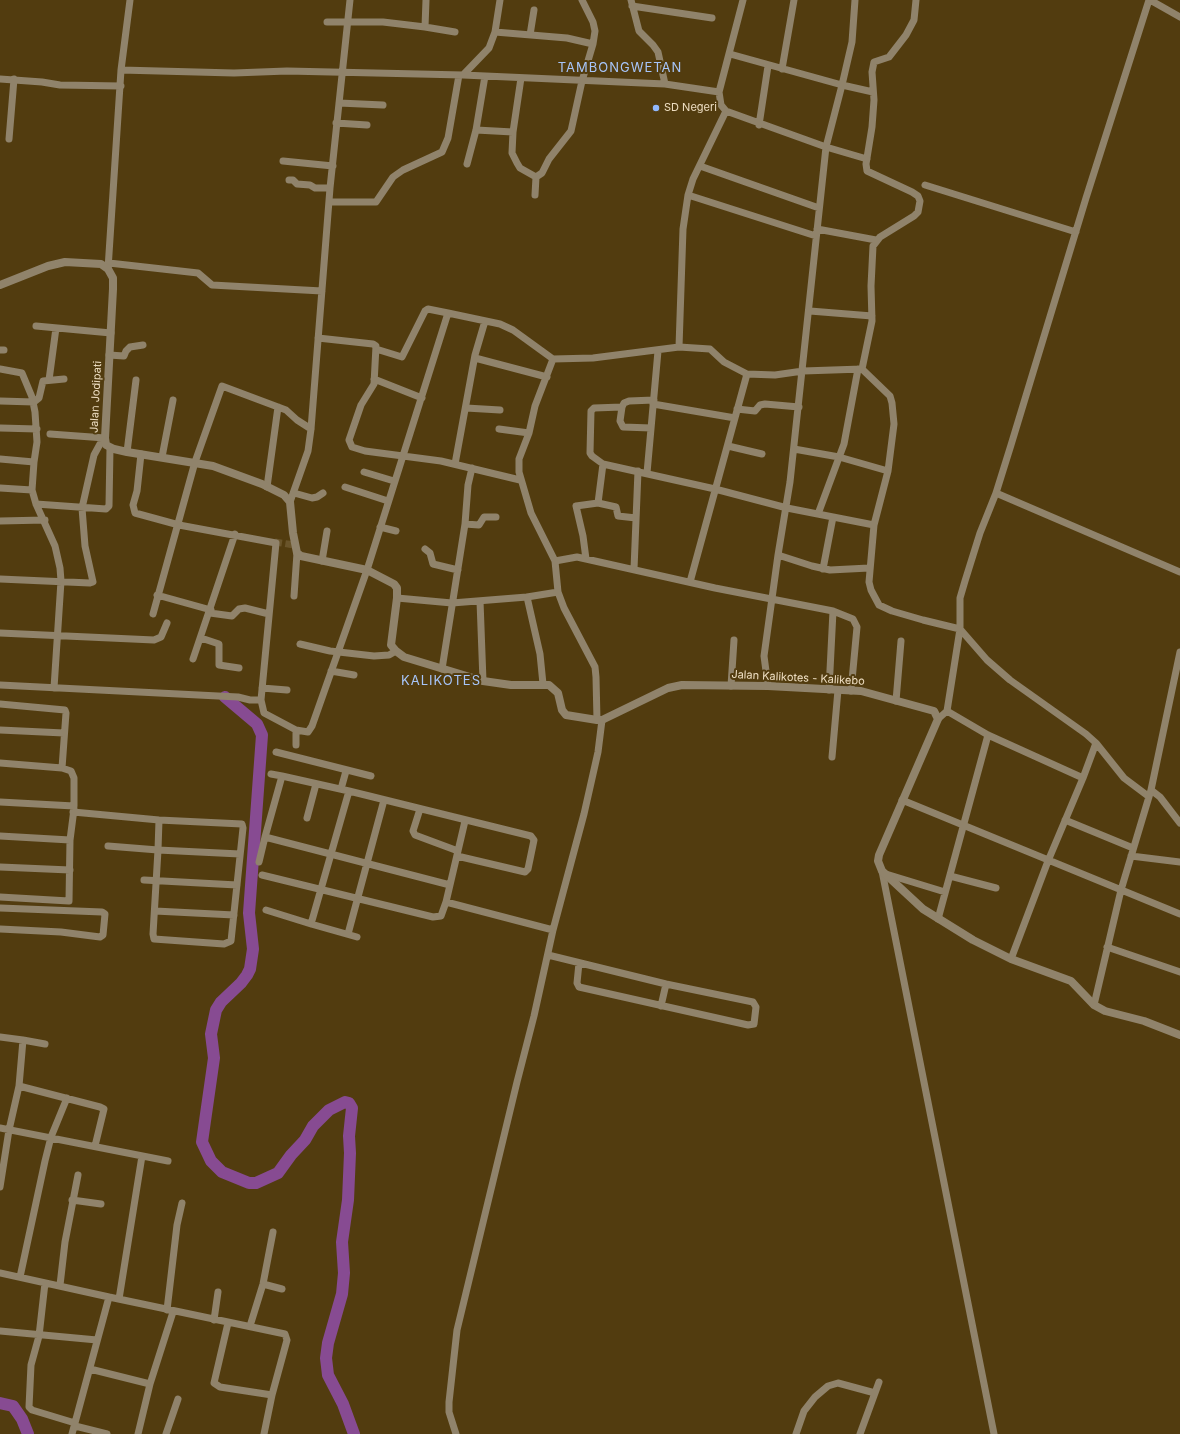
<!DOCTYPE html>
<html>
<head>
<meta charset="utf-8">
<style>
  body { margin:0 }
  canvas { display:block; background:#523c0f }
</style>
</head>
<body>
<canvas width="1180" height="1434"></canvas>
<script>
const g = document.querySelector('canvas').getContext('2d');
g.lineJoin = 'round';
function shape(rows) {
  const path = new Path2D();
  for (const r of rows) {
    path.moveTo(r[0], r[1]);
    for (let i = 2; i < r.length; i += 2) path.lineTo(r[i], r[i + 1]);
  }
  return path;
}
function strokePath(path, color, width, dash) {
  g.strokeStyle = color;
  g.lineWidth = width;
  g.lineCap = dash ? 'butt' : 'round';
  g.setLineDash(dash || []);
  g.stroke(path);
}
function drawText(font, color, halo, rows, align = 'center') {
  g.font = font + ' Inter,sans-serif';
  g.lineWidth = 4;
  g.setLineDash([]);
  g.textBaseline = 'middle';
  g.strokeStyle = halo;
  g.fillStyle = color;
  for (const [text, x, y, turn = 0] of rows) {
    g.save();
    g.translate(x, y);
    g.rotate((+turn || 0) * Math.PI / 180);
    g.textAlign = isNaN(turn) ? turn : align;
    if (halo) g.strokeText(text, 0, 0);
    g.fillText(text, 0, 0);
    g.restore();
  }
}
strokePath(shape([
  [225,697,257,724,262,735,249,913,253,949,250,969,247,975,241,983,221,1002,216,1010,211,1034,214,1058,202,1142,211,1161,222,1172,249,1183,256,1183,278,1173,291,1155,305,1140,313,1126,329,1110,345,1102,349,1103,352,1108,349,1136,350,1153,348,1200,342,1242,344,1273,342,1294,328,1343,326,1358,328,1375,343,1404,354,1434],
  [0,1403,13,1406,22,1419,28,1434]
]), '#874b92', 12);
strokePath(shape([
  [275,542,294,545]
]), '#69542a', 7, [7, 3.5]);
strokePath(shape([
  [631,0,639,31,653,45,658,52,665,84],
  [1150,0,1180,17],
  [632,6,712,18],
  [327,22,383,22,425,27,426,0],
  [425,27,455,32],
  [495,32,567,38,593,44],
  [530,35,534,10],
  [730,54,842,85,852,42,855,0],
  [782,69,794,0],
  [121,70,130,0],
  [463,75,665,84,719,92,743,0],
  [0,79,42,82,60,85,121,86],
  [719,92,721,105,726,111,826,147,790,482,778,555,764,656,768,686],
  [339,103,383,105],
  [336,123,367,125],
  [759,125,768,66],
  [476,130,513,132,521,78],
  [513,132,512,153,517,163,520,168,536,177],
  [9,139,14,79],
  [867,159,826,147,842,85,873,92],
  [283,161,333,166],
  [467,164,476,130,485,76],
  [700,166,819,208],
  [289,180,293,180,297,184,310,185,315,188,330,188],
  [925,185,1076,232],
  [535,195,536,177,542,173,549,159,571,131,582,81,593,44,595,31,593,22,582,0],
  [688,195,693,179,726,111],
  [330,202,376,202,393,177,403,170,442,152,448,138,459,75],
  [817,229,876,240],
  [109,263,198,273,212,285,322,291],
  [108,269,121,70,234,73,287,71,463,75,489,48,495,32,500,0],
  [810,311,872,316],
  [36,326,111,333],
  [318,338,373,344,376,346,374,384,361,405,349,440,352,447,365,451,441,461,520,480],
  [679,347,710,349,724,362,747,374],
  [376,349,402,357,425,311,428,309,448,313],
  [0,350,4,350],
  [109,355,124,356,126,351,130,347,143,345],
  [475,358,547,377],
  [553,359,593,358,679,347,683,229,688,195,816,236],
  [0,369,22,373,32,397,35,412,37,442,34,462,32,490,36,504,55,546,60,568,61,581,54,688],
  [374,379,422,398],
  [49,380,56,328],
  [0,401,34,402,39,398,43,381,64,379],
  [653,404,735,418],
  [622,407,620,421,623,427,651,428],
  [466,408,500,410],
  [737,409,755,411,760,405,765,404,799,407],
  [0,428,37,429],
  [499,429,529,433],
  [50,434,105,438],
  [728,446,762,454],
  [794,449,839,457,888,471],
  [127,452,136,380],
  [162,457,173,400],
  [0,459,34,462],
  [455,464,475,355,485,321],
  [603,464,715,489,787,508,874,525,888,471,894,424,892,403,890,396,862,369,872,321,871,286,873,246,880,237,914,216,918,212,920,201,918,196,912,192,867,171,866,164,872,127,874,100,872,72,874,62,889,57,906,35,914,20,916,0],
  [364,472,394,481],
  [647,473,658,351],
  [267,487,278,407],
  [345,487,388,501],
  [0,488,32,490],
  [294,493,312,498,317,497,323,493],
  [996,493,1180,572],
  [290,502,308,451,311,429,330,188,350,0],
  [598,503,616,507,618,516,636,518],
  [36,504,106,509,109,506,110,448],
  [818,514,844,444,858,369],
  [0,521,45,520],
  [465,524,479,525,484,517,496,517],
  [874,525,869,582,871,590,879,605,892,611,923,620,960,629,987,660,1010,680,1086,734,1096,743,1124,778,1148,796],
  [380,527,396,531],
  [425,549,430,553,433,564,458,570],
  [778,555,812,566,830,570,869,568],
  [586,559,583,536,576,506,598,503,603,464,592,456,590,453,591,411,594,408,622,407,624,403,629,401,654,400],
  [322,561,327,531],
  [555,561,577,557,586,559,715,588,833,611,853,619,857,627,851,691],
  [634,569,638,471],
  [823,569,833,517],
  [0,579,90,583,93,582,85,546,82,508,94,455,100,444,105,441],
  [690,582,747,374,775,375,803,371,862,369],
  [157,595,211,610],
  [294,596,297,553],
  [527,597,540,654,543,684],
  [397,598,452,603,527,597,558,592],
  [480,601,483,681],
  [210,613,232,616,239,609,245,608,269,614],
  [153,614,195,462,222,386,286,410,297,420,311,429],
  [0,633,154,640,161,637,167,623],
  [201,638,219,644,219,665,239,668],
  [300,644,330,651,374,656,389,655,396,651],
  [1180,652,1151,790,1160,797,1180,823],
  [193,659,235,534],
  [442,669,465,524,468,485,472,468],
  [331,671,354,675],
  [0,685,238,697,250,700,261,700,276,543,179,525,135,513,133,505,137,491,141,454],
  [731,686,734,640],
  [262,688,287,690],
  [829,690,833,611],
  [261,700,264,713,296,730],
  [896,701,901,641],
  [0,704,65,710,66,713,62,768],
  [947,711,988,735,1083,778,1048,861,1011,959],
  [938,719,947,711,960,629,960,598,965,581,980,533,996,493,1011,445,1086,198,1149,0],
  [0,730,64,733],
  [296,745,296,730,308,732,312,726,367,570,448,313,500,324,513,330,553,359,535,406,529,433,519,459,519,472,531,513,555,561,558,592,564,608,595,667,596,677,597,720],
  [276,752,371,776],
  [832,757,838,690],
  [0,763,62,768,71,771,74,778,74,806,0,802],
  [271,774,282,776],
  [1083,778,1096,743],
  [341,789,346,771],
  [349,791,282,776,265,837,450,885],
  [902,800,1180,914],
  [420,809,413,831,415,835,458,851],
  [73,812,159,820,242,824,243,828,231,941,224,944,154,939,153,934,158,850,108,846],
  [307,818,316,784],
  [159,820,158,850,240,854],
  [1065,820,1133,848],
  [465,821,446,902,553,930],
  [0,836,70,840],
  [1131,856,1180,862],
  [259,862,265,837],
  [0,867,70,870],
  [882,871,994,1434],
  [886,874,945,892],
  [262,875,433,917,441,916,446,902],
  [950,876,996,888],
  [144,880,237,885],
  [0,897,69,901,70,840,74,809],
  [0,908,102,912,105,914,103,935,100,937,61,932,0,929],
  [266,910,311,924],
  [155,911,234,915],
  [938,919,988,735],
  [348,934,384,800],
  [357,937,311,924,349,791,531,836,534,840,528,869,525,872,457,856],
  [1107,947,1180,972],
  [548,955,666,984,753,1002,756,1007,754,1024,748,1025,579,987,577,983,579,963],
  [1094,1005,1121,890,1151,790],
  [661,1006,666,984],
  [0,1037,23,1040,19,1086,9,1130,0,1187],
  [23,1040,45,1044],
  [19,1086,100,1107,104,1109,95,1146],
  [0,1128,168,1161],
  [72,1200,101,1204],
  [0,1273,109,1297,72,1434],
  [20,1277,45,1161,51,1137,67,1098],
  [45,1283,39,1336,31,1365,29,1407,32,1410,75,1423],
  [263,1284,282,1289],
  [60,1285,65,1242,78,1175],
  [109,1297,285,1334,287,1340,272,1395,264,1434],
  [119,1299,142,1156],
  [167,1310,177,1225,182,1203],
  [214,1320,218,1292],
  [228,1323,214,1383,220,1387,272,1395],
  [250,1326,263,1284,273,1232],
  [0,1331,97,1340],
  [90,1369,150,1384,173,1312],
  [75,1426,107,1434],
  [138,1434,150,1384],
  [166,1434,178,1399],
  [456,1434,449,1412,449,1402,457,1330,517,1082,534,1016,553,930,584,814,598,752,602,720],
  [796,1434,804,1411,815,1397,828,1386,838,1383,875,1393],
  [860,1434,879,1382]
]), '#90836b', 7);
strokePath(shape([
  [0,285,48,266,65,262,101,264,108,269,113,278,113,289,105,438,106,445,114,449,127,452,213,466,262,484,284,495,290,502,293,533,297,553,301,556,367,570,394,584,397,588,397,598,391,645,396,651,404,657,483,681,511,685,549,685,558,693,562,710,566,715,597,720,602,720,668,688,682,685,768,686,861,691,934,711,938,719,879,855,878,861,882,871,923,909,973,940,1011,959,1071,981,1094,1005,1105,1011,1144,1021,1180,1035]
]), '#90836b', 8);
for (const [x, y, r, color] of [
  [656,108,4,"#91b8fd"]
]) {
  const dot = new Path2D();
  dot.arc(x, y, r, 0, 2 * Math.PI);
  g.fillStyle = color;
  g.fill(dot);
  strokePath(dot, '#523c0f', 1.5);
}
drawText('11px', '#eedec2', '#523c0f', [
  ["SD Negeri",664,108]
], 'left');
drawText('11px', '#eedec2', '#523c0f', [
  ["Jalan Jodipati",96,397,-87],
  ["Jalan Kalikotes - Kalikebo",798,678,3]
]);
g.letterSpacing = '1px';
drawText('13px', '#a7c5f9', '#523c0f', [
  ["TAMBONGWETAN",620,68],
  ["KALIKOTES",441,681]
]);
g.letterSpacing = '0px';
</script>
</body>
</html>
